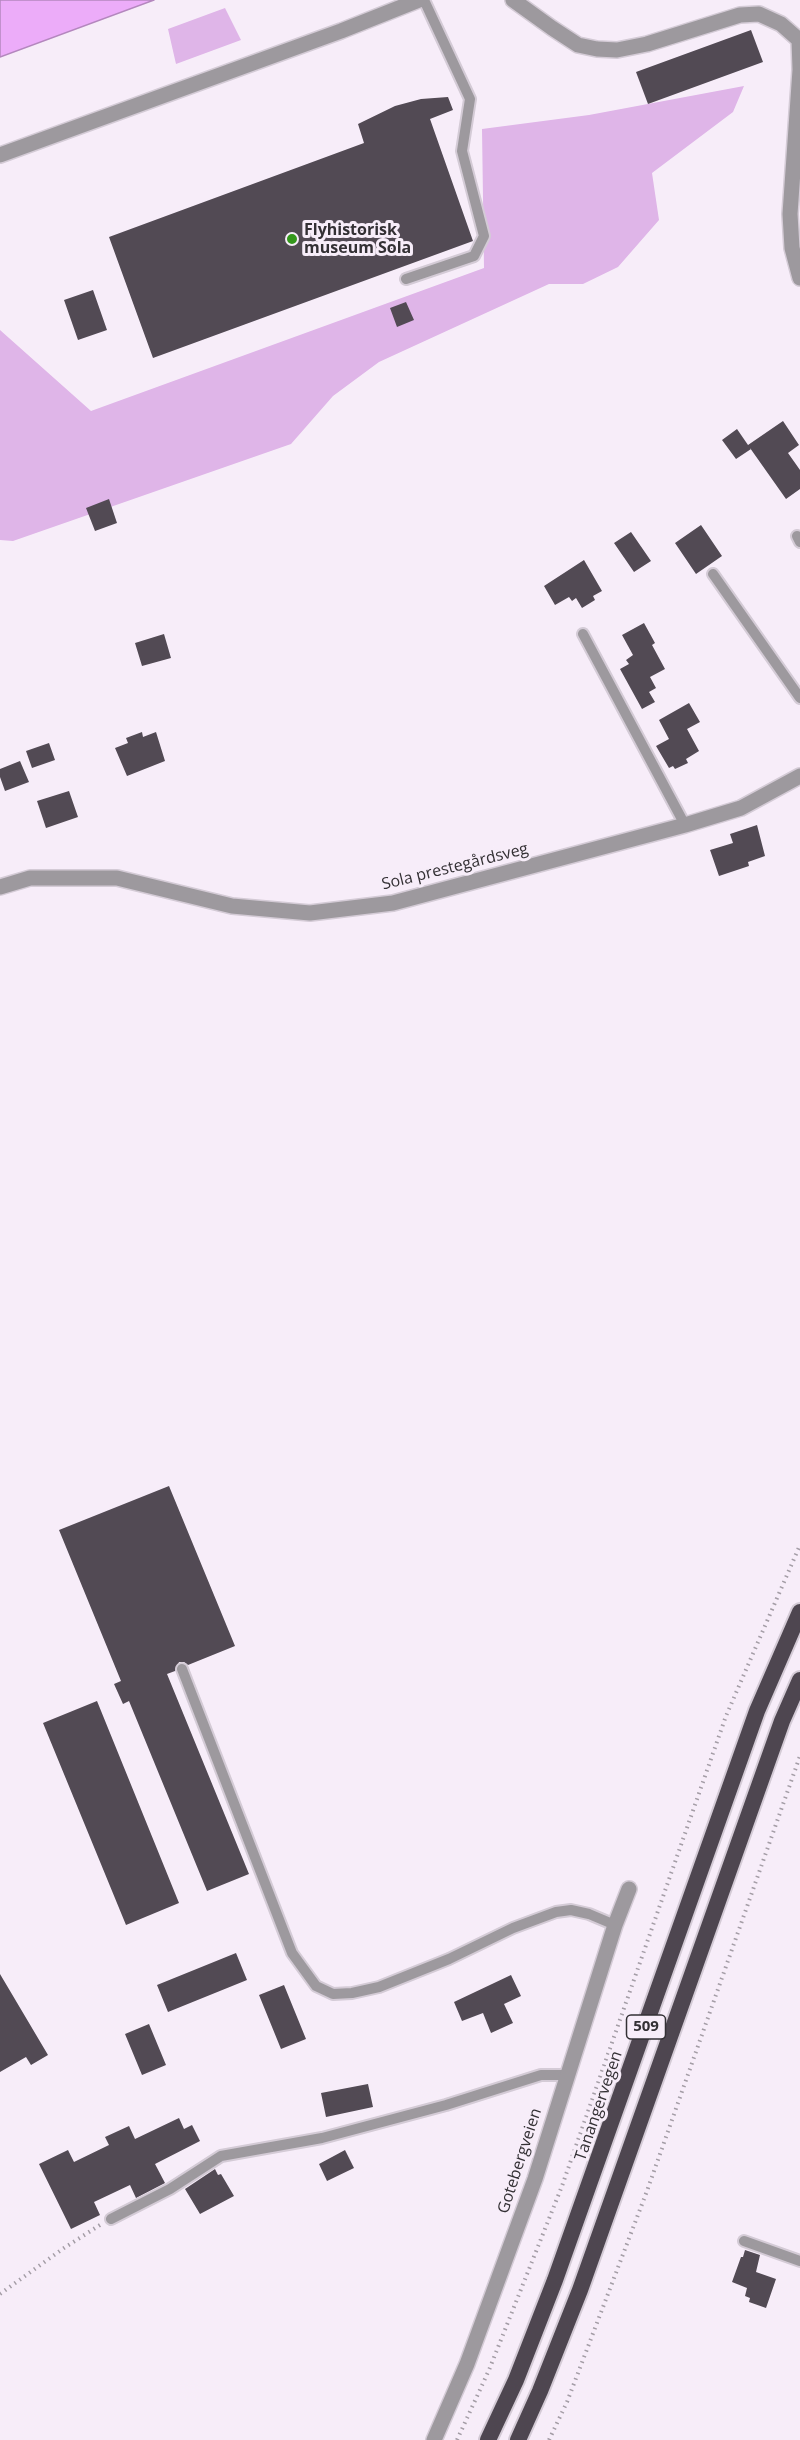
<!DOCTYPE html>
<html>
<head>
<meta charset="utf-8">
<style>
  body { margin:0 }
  canvas { display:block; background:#f7edf9 }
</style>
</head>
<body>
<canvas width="800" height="2440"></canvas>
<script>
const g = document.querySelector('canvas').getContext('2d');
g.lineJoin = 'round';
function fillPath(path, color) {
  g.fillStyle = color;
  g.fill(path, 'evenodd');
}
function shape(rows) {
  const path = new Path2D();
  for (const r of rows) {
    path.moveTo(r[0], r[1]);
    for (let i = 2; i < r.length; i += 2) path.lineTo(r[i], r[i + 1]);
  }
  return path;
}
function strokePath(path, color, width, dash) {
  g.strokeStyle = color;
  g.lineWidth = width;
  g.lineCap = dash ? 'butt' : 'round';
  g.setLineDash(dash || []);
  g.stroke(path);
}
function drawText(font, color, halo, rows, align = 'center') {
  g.font = font + ' "Open Sans",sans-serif';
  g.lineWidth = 6;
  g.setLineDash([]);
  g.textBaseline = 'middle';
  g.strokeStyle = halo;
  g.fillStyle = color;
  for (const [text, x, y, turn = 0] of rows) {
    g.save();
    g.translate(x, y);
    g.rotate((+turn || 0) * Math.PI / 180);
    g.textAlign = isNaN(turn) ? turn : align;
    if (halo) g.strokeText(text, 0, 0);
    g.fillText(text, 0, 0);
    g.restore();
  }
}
fillPath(shape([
  [225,8,241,40,176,64,168,29],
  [744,86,733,112,652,173,659,220,618,267,583,284,549,284,379,362,333,396,291,444,13,541,0,540,0,330,91,411,484,268,482,129,589,115]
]), '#dfb5e8');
const water = shape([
  [0,0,154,0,0,57,0,0]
]);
fillPath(water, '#ecacf9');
strokePath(water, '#b487be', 1.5);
fillPath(shape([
  [751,30,763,62,648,104,636,72],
  [448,97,453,110,430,119,473,241,153,358,109,237,364,143,358,124,395,106,421,99],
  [93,290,107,330,78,340,64,300],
  [406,302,414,320,397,327,390,308],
  [783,421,799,445,788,453,800,470,800,489,786,499,750,448,751,449,736,459,722,440,737,429,748,445],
  [109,499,117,523,95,531,86,508],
  [701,525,722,556,696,574,675,543],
  [631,532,651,561,634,572,614,543],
  [584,560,602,591,593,596,595,600,582,608,576,598,572,601,569,597,555,605,544,586],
  [644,623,655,643,652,645,665,669,650,677,656,688,649,692,655,702,642,709,620,669,629,664,626,660,633,655,622,635],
  [164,634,171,658,142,666,135,643],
  [689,703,700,722,687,729,699,751,686,759,688,763,675,769,673,766,669,768,656,746,669,739,659,720],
  [142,732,143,737,156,732,165,761,127,776,115,748,128,743,126,738],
  [49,743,55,760,32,768,26,751],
  [20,761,29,782,5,791,0,777,0,769],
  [69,791,78,817,46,828,37,801],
  [757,825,765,856,748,862,749,866,719,876,710,850,733,843,730,834],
  [169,1486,235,1646,188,1665,184,1662,179,1662,175,1671,167,1674,249,1874,207,1891,129,1701,123,1704,114,1684,121,1681,59,1530],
  [97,1701,179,1903,126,1925,43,1723],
  [236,1953,247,1980,168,2012,157,1985],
  [0,1974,48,2055,31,2065,26,2057,0,2072],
  [511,1975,521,1996,504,2004,513,2023,491,2033,483,2013,462,2021,454,2002],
  [284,1985,306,2039,281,2049,259,1995],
  [149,2024,166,2065,142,2075,125,2034],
  [368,2084,373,2107,326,2117,321,2093],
  [179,2118,184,2129,192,2125,200,2141,155,2164,165,2183,136,2198,130,2185,94,2202,100,2215,71,2229,39,2164,68,2150,74,2162,109,2145,105,2137,129,2126,135,2139],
  [345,2150,354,2168,327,2181,319,2164],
  [215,2169,218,2175,221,2174,234,2196,200,2214,185,2189],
  [745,2250,760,2255,756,2272,776,2279,766,2308,749,2302,750,2298,745,2296,747,2288,732,2282,741,2257,743,2257]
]), '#524a54');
const service = shape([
  [406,279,474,256,484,236,462,151,470,99,424,0],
  [797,536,800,542],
  [713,574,800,698],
  [583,634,685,825],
  [182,1669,292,1953,316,1986,333,1994,352,1993,379,1987,449,1959,513,1928,556,1912,571,1910,589,1914,615,1925],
  [111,2219,170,2189,221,2156,322,2138,446,2105,541,2075,567,2075],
  [744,2241,800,2261]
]);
const minor = shape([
  [513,0,552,28,578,45,597,49,617,50,647,44,740,15,759,14,781,24,799,40,800,69],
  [800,70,790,214,792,248,800,278],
  [0,155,341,31,419,0],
  [0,887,30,878,117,878,232,906,310,913,393,903,685,825,741,808,800,776],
  [434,2440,467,2364,535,2179,615,1925,629,1889]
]);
const trunk = shape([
  [488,2440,516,2380,555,2280,757,1711,800,1612],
  [518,2440,540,2391,580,2290,782,1721,800,1680]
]);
strokePath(service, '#d4cbd6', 14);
strokePath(minor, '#d4cbd6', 18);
strokePath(trunk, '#d4cbd6', 20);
strokePath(shape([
  [0,2294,64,2248,100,2225],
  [457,2440,489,2370,562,2186,726,1716,800,1545],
  [549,2440,567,2402,647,2191,800,1756]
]), '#a49da6', 4, [1.5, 4.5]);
strokePath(service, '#9d999e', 10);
strokePath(minor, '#9d999e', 15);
strokePath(trunk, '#4e4650', 16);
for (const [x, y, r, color] of [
  [292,239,6,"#34971c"]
]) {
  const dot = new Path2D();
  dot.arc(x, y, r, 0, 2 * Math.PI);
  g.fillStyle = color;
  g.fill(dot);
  strokePath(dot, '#f7edf9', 2);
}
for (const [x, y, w] of [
  [646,2027,39]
]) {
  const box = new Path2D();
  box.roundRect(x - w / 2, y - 12, w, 24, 4.5);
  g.fillStyle = '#f7edf9';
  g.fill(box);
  strokePath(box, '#333034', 1.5);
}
drawText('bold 15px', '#333034', null, [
  ["509",646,2027]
]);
drawText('bold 16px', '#333034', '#f7edf9', [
  ["Flyhistorisk",304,230],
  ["museum Sola",304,248]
], 'left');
drawText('16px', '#333034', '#f7edf9', [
  ["Sola prestegårdsveg",455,867,-14],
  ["Tanangervegen",599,2106,-71],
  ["Gotebergveien",520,2161,-72]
]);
</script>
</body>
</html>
